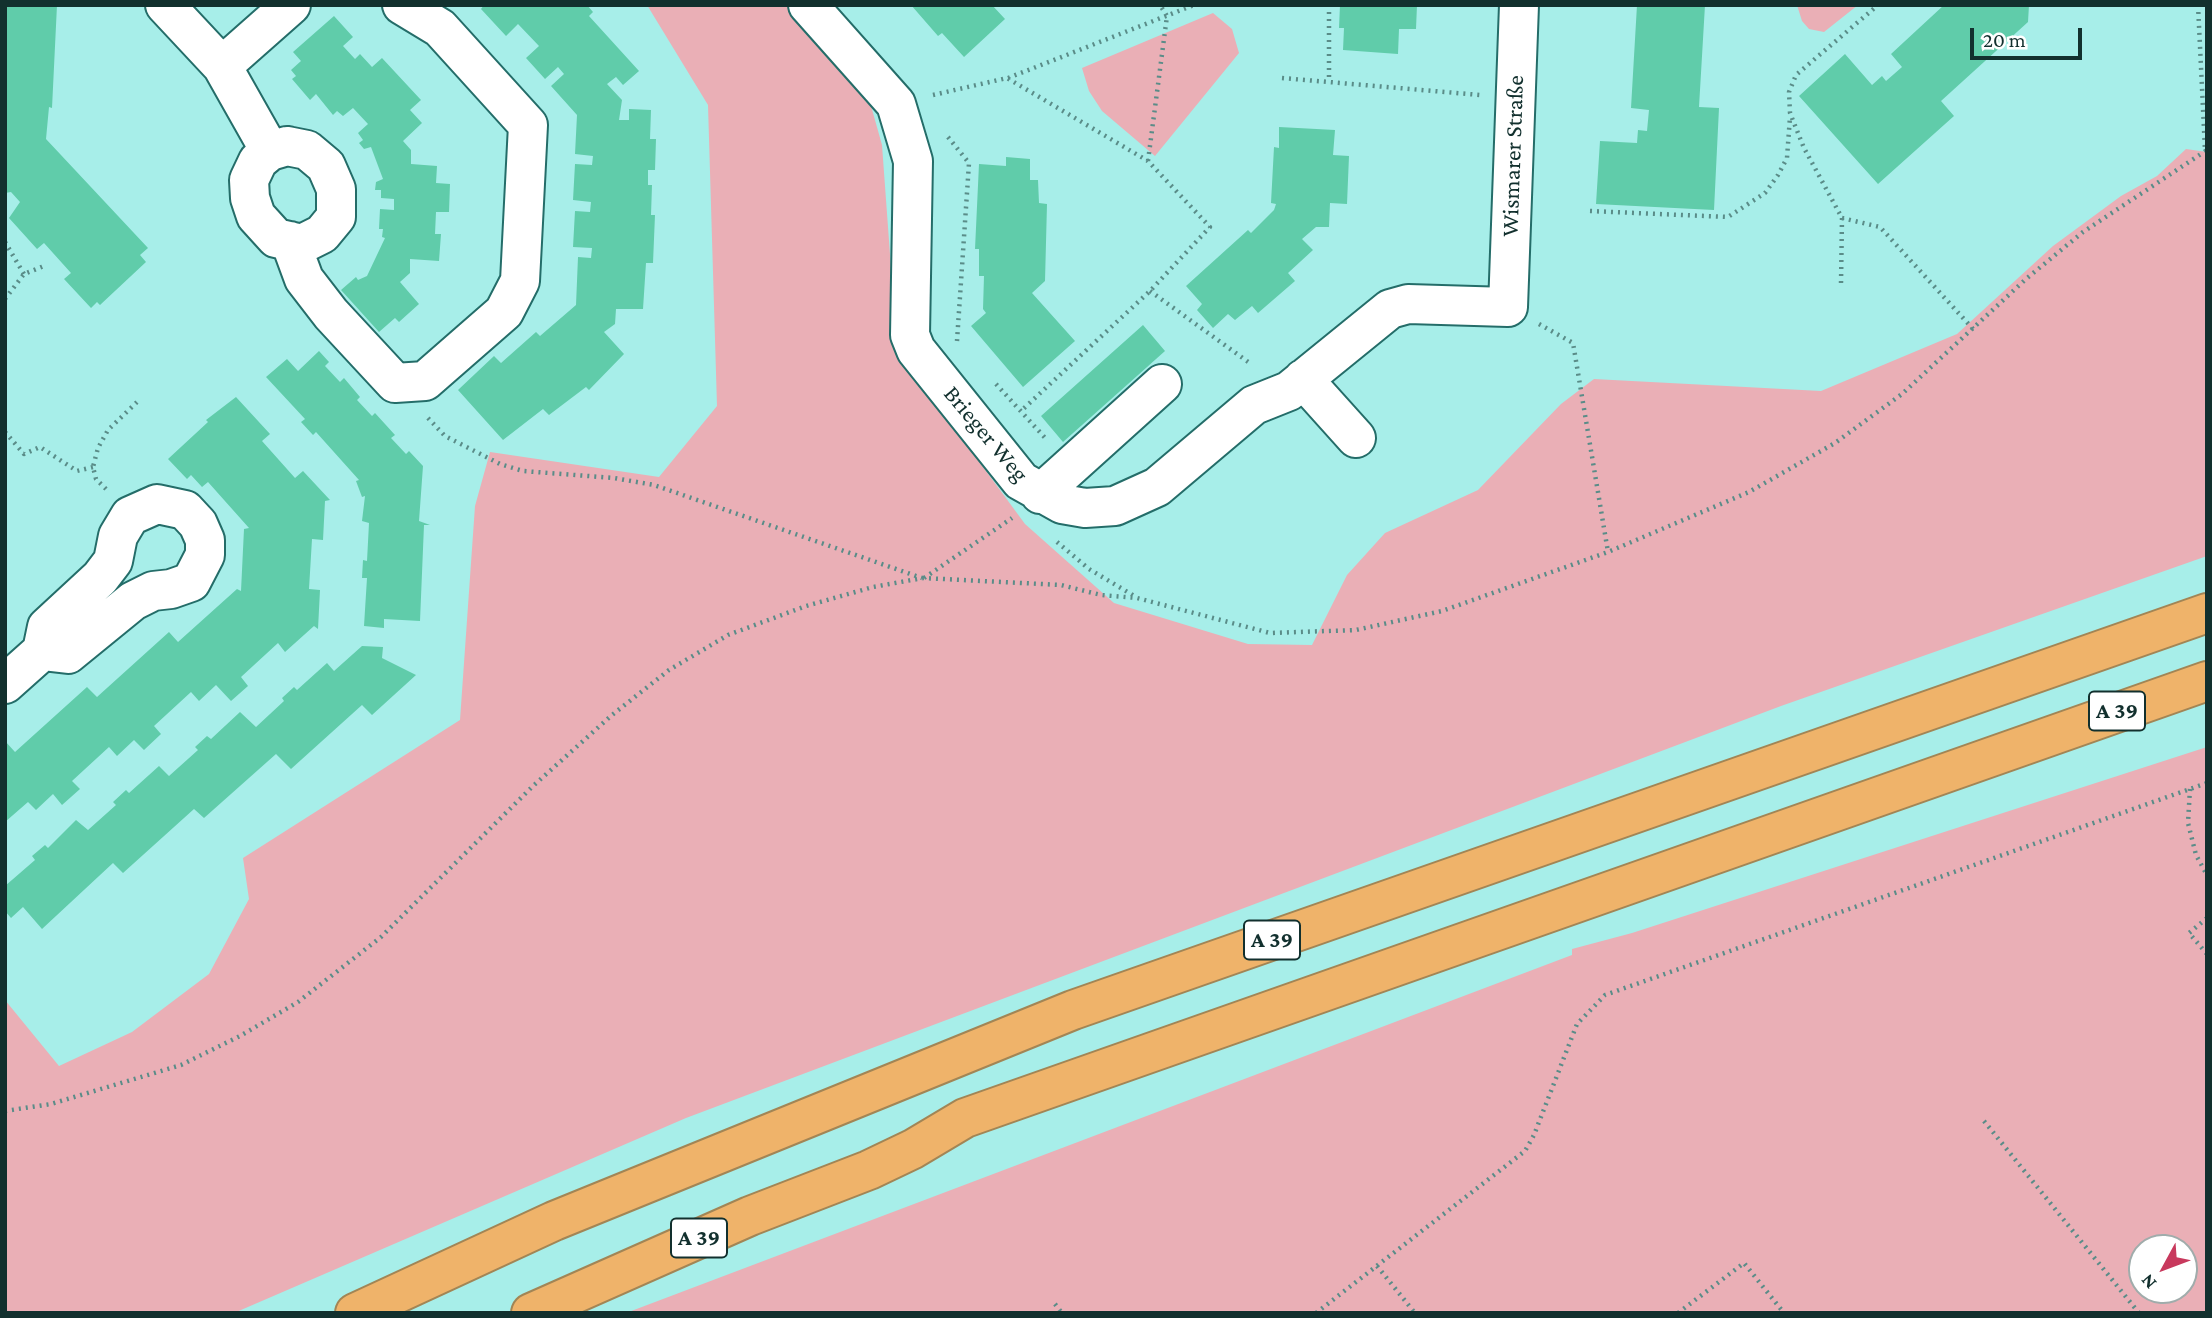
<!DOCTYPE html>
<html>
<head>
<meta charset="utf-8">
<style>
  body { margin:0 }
  #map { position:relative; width:2212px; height:1318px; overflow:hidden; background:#a7eee9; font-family:"Crimson Pro",serif }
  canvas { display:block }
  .frame { position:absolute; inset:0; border:7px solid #12302e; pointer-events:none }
  .north { position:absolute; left:2128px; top:1234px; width:70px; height:70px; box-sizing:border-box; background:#fff; border:2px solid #a0acab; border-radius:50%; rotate:229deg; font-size:19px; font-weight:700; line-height:28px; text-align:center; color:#12302e }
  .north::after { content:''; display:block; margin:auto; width:24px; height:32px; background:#c8395d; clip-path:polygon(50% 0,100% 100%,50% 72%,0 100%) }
  .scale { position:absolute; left:1970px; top:28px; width:112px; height:32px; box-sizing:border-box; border:4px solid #12302e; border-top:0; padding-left:9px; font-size:21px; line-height:24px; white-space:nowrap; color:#12302e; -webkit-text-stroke:5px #fff; paint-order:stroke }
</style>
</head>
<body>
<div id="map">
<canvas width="2212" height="1318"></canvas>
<div class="frame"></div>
<div class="north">N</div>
<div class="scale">20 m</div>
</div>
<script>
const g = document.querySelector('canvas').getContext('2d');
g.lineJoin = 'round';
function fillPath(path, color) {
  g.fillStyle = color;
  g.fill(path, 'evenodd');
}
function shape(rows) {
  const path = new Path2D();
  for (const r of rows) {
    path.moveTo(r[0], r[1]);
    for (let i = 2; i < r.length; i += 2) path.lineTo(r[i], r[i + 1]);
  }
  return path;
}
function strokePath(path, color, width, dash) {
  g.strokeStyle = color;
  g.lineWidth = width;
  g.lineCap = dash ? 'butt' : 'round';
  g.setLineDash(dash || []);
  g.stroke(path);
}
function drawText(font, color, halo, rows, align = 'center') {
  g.font = font + ' "Crimson Pro",serif';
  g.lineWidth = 5;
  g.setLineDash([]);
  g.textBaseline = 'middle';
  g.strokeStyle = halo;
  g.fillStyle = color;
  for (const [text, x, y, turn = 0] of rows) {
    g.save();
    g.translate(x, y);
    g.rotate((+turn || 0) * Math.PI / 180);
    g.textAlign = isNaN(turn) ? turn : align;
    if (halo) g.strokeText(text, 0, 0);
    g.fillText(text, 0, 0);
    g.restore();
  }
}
fillPath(shape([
  [647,5,789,5,866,88,882,145,897,350,1025,524,1114,603,1248,644,1312,645,1347,575,1385,533,1478,490,1561,404,1594,379,1821,391,1957,334,2053,246,2121,196,2157,176,2186,149,2207,152,2207,556,1781,706,686,1118,234,1313,5,1313,5,1000,59,1066,132,1032,209,974,249,899,243,858,460,720,475,506,490,452,659,477,717,406,708,105],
  [1797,5,1858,5,1824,32,1809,29,1802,21],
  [1213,13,1232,29,1239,53,1155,156,1102,111,1089,91,1082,68],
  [2207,747,2207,1313,626,1313,1572,955,1572,949,1632,933],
  [2142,1248,2184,1248,2184,1290,2142,1290]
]), '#eaafb6');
fillPath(shape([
  [5,5,57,5,52,108,49,107,46,139,148,248,140,255,146,262,100,305,97,302,91,308,64,279,71,273,44,243,37,249,9,218,20,202,11,192,5,193],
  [484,5,587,5,593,12,589,16,639,71,623,85,616,77,607,84,622,100,619,120,629,120,629,109,651,110,650,139,656,139,655,170,648,170,648,185,652,185,651,215,655,215,653,263,646,263,643,309,616,309,615,324,604,332,624,354,589,390,586,387,549,415,543,409,503,440,458,390,494,356,501,363,536,332,540,336,576,305,578,257,591,258,592,248,573,247,575,211,590,212,591,202,573,200,575,164,592,165,593,156,575,154,577,115,551,86,564,74,558,67,545,79,526,58,539,46,518,24,506,36,481,9],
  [911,5,992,5,1005,19,964,57,942,33,938,36],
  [1340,5,1417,5,1416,29,1399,29,1398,54,1343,50,1344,28,1339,28],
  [1637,5,1705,5,1699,107,1719,108,1714,210,1596,204,1600,141,1637,143,1638,130,1647,131,1649,110,1631,108],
  [1944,5,2029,5,2028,22,1941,101,1954,116,1878,184,1799,96,1845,54,1872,85,1882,76,1886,81,1902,67,1891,54],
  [334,16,353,37,343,46,355,59,360,54,372,67,382,58,421,100,410,110,422,123,403,141,411,150,411,164,437,166,436,183,450,184,449,212,436,212,435,234,441,234,439,261,410,259,410,273,400,282,419,304,399,322,395,318,379,332,341,290,356,277,358,280,367,276,385,238,382,237,383,229,379,229,380,209,394,210,394,199,381,198,381,190,375,190,376,182,383,179,371,147,364,149,359,143,363,140,358,133,368,124,353,108,343,116,337,111,333,115,316,94,310,100,292,79,296,76,291,70,301,61,293,52],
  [1279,127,1335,130,1333,155,1349,156,1347,204,1330,203,1329,227,1316,227,1302,239,1313,250,1288,273,1295,281,1258,313,1252,306,1235,320,1228,314,1213,328,1197,310,1202,304,1186,286,1248,230,1251,233,1274,210,1276,204,1271,203,1274,147,1279,148],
  [1006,157,1030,159,1030,180,1038,180,1039,203,1047,204,1045,281,1032,293,1075,341,1023,387,971,326,986,313,983,309,984,276,979,276,979,249,975,249,979,164,1006,166],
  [1143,325,1165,351,1063,442,1041,416],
  [319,351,329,362,325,366,340,382,344,378,360,397,357,400,372,416,375,413,395,435,391,438,406,454,409,451,423,466,419,521,430,525,424,525,420,621,384,619,384,628,364,626,367,578,362,578,363,560,367,561,369,523,362,521,365,496,362,497,356,481,359,480,316,432,313,435,301,422,305,419,266,377,287,359,298,371],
  [236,397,270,434,262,441,295,478,303,471,330,500,325,501,323,540,312,539,309,589,320,590,318,629,314,626,285,652,278,643,241,677,248,686,231,701,216,685,199,701,191,692,154,726,161,734,144,750,134,740,117,756,109,747,72,781,80,789,62,805,53,794,36,810,28,802,5,822,5,741,15,752,87,687,97,697,169,632,178,642,237,589,241,591,244,529,249,528,208,482,202,487,191,475,187,479,168,459,208,422,206,420],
  [362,646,383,647,382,658,416,675,372,715,362,705,291,769,276,754,204,818,194,809,123,873,113,863,42,929,23,907,11,918,5,911,5,886,35,860,32,856,45,845,48,848,76,820,88,830,116,805,113,802,126,790,129,793,159,766,169,776,198,750,195,747,207,736,211,739,240,712,256,727,284,701,282,698,294,687,297,690,327,663,334,671]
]), '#60ccaa');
const minor = shape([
  [165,5,222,66,270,151],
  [808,5,896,104,913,161,910,335,916,350,1021,481,1062,504,1085,508,1115,506,1157,487,1254,405,1289,391,1390,309,1408,304,1508,307,1519,5],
  [222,66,291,5],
  [287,146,307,150,326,166,336,189,336,217,322,234,302,244,276,238,256,216,250,198,249,180,258,161,270,151,287,146],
  [290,241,304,279,331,314,395,383,425,381,504,312,520,281,528,125,440,28,402,5],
  [1303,379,1356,438],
  [1040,494,1162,384],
  [5,684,42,651,47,627,100,578,113,561,118,536,130,516,157,504,185,510,198,524,205,540,205,555,191,582,171,589,153,591,133,601,68,654,42,651]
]);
const highway = shape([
  [355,1313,554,1221,1073,1010,2207,613],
  [531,1313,750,1216,869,1170,913,1149,965,1118,2207,681]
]);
strokePath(minor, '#246d69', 42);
strokePath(highway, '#a28555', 42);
strokePath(shape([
  [1329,5,1329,81],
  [2198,5,2205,150],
  [1008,78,1194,5],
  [1282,78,1480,95],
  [933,95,1007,78,1148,161,1210,227,1150,291,1021,411],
  [948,137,969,163,957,341],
  [1148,161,1167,16,1160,5],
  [1590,211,1728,217,1765,193,1778,175,1787,158,1790,117],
  [1842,218,1880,227,1974,330],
  [5,242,24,274],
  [1841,283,1842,218,1804,148,1790,113,1789,92,1796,75,1878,5],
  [1150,291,1251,364],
  [5,299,24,274,44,266],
  [1539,324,1573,343,1608,552],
  [996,384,1047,440],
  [428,418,445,436,500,464,523,471,614,478,654,485,922,578],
  [5,432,24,454,40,447,77,471,93,467],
  [106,489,96,479,93,467,98,448,108,430,137,402],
  [1057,542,1089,569,1136,597],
  [924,578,1012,518],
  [2190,789,2188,823,2196,855,2207,875],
  [2207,918,2189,933,2207,954],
  [5,1111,51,1104,181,1065,240,1036,298,1002,381,937,533,786,612,715,669,670,728,635,806,606,873,587,923,578,1061,585,1101,595,1137,598,1270,633,1356,630,1442,611,1608,552,1749,492,1835,443,1902,394,2026,279,2083,232,2207,150],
  [1984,1121,2139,1313],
  [1377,1266,1415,1313],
  [1055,1304,1062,1313],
  [1316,1313,1525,1151,1534,1135,1577,1024,1605,995,2207,783],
  [1678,1313,1744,1263,1784,1313]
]), '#5a8c88', 4.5, [2, 5]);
strokePath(minor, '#fff', 38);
strokePath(highway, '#efb36a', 38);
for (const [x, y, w] of [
  [2117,711,56],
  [1272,940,56],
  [699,1238,56]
]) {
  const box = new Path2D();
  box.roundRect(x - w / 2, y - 19.5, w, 39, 5);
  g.fillStyle = '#fff';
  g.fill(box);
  strokePath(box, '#12302e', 2);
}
drawText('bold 23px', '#12302e', null, [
  ["A 39",2117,711],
  ["A 39",1272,940],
  ["A 39",699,1238]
]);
drawText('24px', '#12302e', '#fff', [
  ["Wismarer Straße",1513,156,-88],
  ["Brieger Weg",986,434,50]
]);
</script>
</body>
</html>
